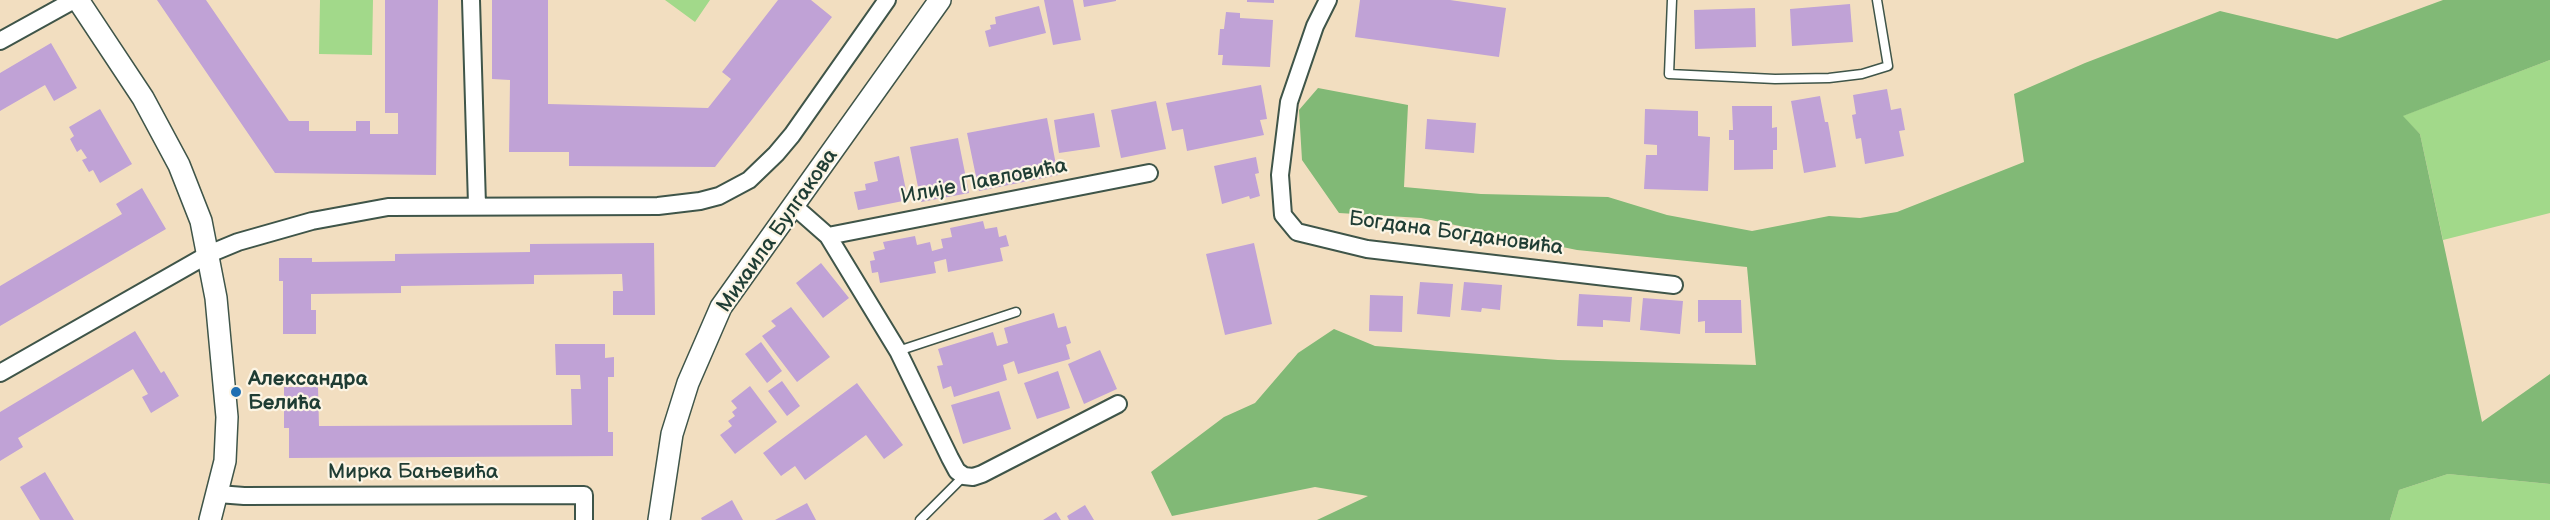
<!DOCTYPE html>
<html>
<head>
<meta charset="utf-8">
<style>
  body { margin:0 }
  canvas { display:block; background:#f2dec0 }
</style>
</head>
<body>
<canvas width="2550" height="520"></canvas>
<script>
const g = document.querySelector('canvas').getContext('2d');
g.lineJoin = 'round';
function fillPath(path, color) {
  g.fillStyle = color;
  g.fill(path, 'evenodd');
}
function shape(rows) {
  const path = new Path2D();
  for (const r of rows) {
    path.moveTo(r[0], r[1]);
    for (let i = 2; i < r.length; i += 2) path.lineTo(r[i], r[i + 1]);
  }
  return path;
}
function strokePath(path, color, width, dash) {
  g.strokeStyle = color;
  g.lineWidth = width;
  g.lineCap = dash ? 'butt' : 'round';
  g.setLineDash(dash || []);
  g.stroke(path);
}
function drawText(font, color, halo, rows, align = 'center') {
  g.font = font + ' "Balsamiq Sans",sans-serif';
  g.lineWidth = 4.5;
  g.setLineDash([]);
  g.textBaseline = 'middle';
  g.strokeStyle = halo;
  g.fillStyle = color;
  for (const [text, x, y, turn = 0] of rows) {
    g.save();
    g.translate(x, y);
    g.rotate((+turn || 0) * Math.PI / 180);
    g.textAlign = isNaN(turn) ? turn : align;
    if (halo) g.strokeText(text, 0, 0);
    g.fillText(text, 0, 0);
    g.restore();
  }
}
fillPath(shape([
  [320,0,373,0,372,55,319,54],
  [665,0,710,0,695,22],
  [2550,60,2550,213,2443,240,2420,134,2402,116],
  [2448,474,2550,484,2550,520,2390,520,2399,490]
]), '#a2d98a');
fillPath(shape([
  [2443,0,2550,0,2550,60,2403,116,2420,134,2482,422,2550,374,2550,484,2448,474,2399,490,2390,520,1317,520,1368,496,1315,487,1172,516,1151,472,1224,417,1255,403,1298,353,1334,329,1375,346,1558,360,1756,365,1747,267,1577,250,1421,218,1339,213,1302,160,1299,110,1318,88,1408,105,1404,187,1481,194,1608,197,1667,215,1752,231,1829,216,1860,218,1897,212,2024,162,2014,94,2085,63,2220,11,2337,39]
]), '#81b976');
fillPath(shape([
  [157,0,206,0,289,121,309,121,309,131,356,131,356,121,370,121,370,134,398,134,398,113,385,113,385,0,438,0,436,175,275,173],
  [492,0,548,0,548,104,708,108,731,79,722,72,778,0,811,0,832,17,715,167,569,166,569,152,509,152,510,80,492,79],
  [1044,0,1073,0,1081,40,1053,45],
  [1083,0,1116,0,1116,1,1084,7],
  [1247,0,1274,0,1274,3,1247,2],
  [1360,0,1450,0,1506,8,1499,57,1355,37],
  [1850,4,1853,42,1792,46,1790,9],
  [1039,6,1046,33,989,47,985,31,991,29,990,25,996,24,995,17],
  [1755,8,1756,47,1695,49,1694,10],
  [1226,12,1240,13,1240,18,1273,20,1270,67,1222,65,1223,55,1218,55,1220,29,1224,29],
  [51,43,77,88,54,101,45,85,0,111,0,73],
  [1261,85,1267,119,1260,120,1264,135,1187,151,1183,129,1172,131,1166,103],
  [1887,89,1891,110,1901,108,1905,130,1899,131,1904,156,1865,164,1861,138,1856,139,1852,115,1856,114,1853,95],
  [1820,96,1825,122,1828,122,1836,167,1804,173,1791,101],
  [1156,101,1166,149,1121,158,1111,110],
  [1732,106,1772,106,1772,128,1777,127,1777,150,1773,150,1773,169,1734,170,1734,140,1729,140,1729,130,1733,130],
  [100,109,132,164,100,183,93,170,89,172,82,160,87,158,81,149,77,152,70,139,74,136,69,127],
  [1645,109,1698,111,1698,136,1710,137,1708,191,1644,189,1646,155,1657,155,1657,145,1644,144],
  [1094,113,1100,147,1059,153,1054,120],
  [1047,118,1058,175,979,191,967,133],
  [1427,119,1476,123,1474,153,1425,149],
  [958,138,969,193,921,202,910,147],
  [899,156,908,200,858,210,854,192,866,190,865,184,878,181,874,162],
  [1256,157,1259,173,1255,174,1260,196,1250,199,1249,196,1222,204,1214,166],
  [142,188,166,229,0,326,0,286,122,214,116,204],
  [983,221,985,229,997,227,999,237,1006,235,1009,246,1000,248,1003,261,948,272,946,259,934,262,936,273,880,283,878,272,872,273,870,261,875,260,873,252,885,249,883,242,915,236,917,245,930,242,932,251,943,248,941,239,952,237,950,228],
  [654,243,655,315,613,315,613,291,623,291,622,274,534,275,534,284,401,286,401,293,311,294,311,310,316,310,316,334,283,334,283,281,279,281,279,258,312,258,312,262,395,261,395,254,530,252,530,244],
  [1254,243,1272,324,1225,335,1206,254],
  [821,263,849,298,823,318,796,283],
  [1420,282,1453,284,1450,317,1417,314],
  [1464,282,1502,285,1500,310,1482,308,1481,312,1461,310],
  [1579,294,1632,297,1630,322,1603,320,1603,327,1577,326],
  [1370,295,1403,296,1402,332,1369,331],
  [1643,298,1683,301,1680,334,1640,330],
  [1698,300,1741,300,1742,333,1705,333,1705,321,1698,322],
  [791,307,830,357,797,382,762,336,776,326,771,321],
  [1054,313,1058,328,1066,326,1071,343,1066,345,1070,359,1018,374,1014,361,1003,365,1007,380,954,397,951,386,943,389,937,366,943,365,938,349,993,332,997,346,1008,343,1004,328],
  [135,331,161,373,164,371,179,396,151,413,142,397,148,394,133,369,18,438,23,447,0,461,0,412],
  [761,342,782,371,767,383,745,354],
  [555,344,605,344,605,358,614,357,614,377,608,377,608,432,613,432,613,456,289,458,289,428,284,428,284,387,318,387,319,426,572,425,571,389,581,389,580,375,556,375],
  [1100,350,1117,389,1084,404,1068,364],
  [1058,371,1070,408,1037,419,1024,383],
  [782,381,800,406,787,416,768,391],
  [857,383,903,445,884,459,866,435,805,480,795,466,781,476,763,453],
  [750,386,777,422,735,454,720,435,732,426,728,421,735,416,732,412,737,408,731,401],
  [999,391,1011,429,963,444,951,405],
  [45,472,74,520,40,520,20,487],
  [732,500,743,520,702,520,701,518],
  [807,503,816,520,775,520],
  [1085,505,1094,520,1069,520,1067,516],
  [1056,512,1061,520,1043,520]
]), '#c0a2d6');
const service = shape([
  [1672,0,1669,74,1775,79,1829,78,1862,74,1888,66,1877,0],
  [898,351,1016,312],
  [920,520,964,476]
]);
const minor = shape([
  [471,0,477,205],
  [1328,0,1315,26,1289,102,1280,175,1283,215,1297,232,1367,249,1674,285],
  [0,41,74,0],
  [795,207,828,236,898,351,950,458,957,471,964,476,973,477,982,474,1118,404],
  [828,236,1149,173],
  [0,373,209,254,238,242,312,221,388,207,658,206,700,201,719,196,749,180,776,154,792,135,887,0],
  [218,494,244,496,584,495,584,520]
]);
const tertiary = shape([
  [78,0,143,98,179,165,201,221,216,298,227,417,225,461,210,520],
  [659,520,672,434,688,383,721,307,940,0]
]);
strokePath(service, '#3f5549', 11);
strokePath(minor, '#3f5549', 20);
strokePath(tertiary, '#3f5549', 24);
strokePath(service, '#fff', 8);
strokePath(minor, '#fff', 16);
strokePath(tertiary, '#fff', 21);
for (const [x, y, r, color] of [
  [236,392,6,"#1f6fb2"]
]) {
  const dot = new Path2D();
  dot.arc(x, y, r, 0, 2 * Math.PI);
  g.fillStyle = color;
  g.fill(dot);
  strokePath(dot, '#fcf5e5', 2);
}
drawText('21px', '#1f3d34', '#fcf5e5', [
  ["Илије Павловића",984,182,-11],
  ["Михаила Булгакова",778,231,-55],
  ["Богдана Богдановића",1456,234,8],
  ["Мирка Бањевића",413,473]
]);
drawText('bold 21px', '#1f3d34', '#fcf5e5', [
  ["Александра",248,380],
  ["Белића",248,404]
], 'left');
</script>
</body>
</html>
